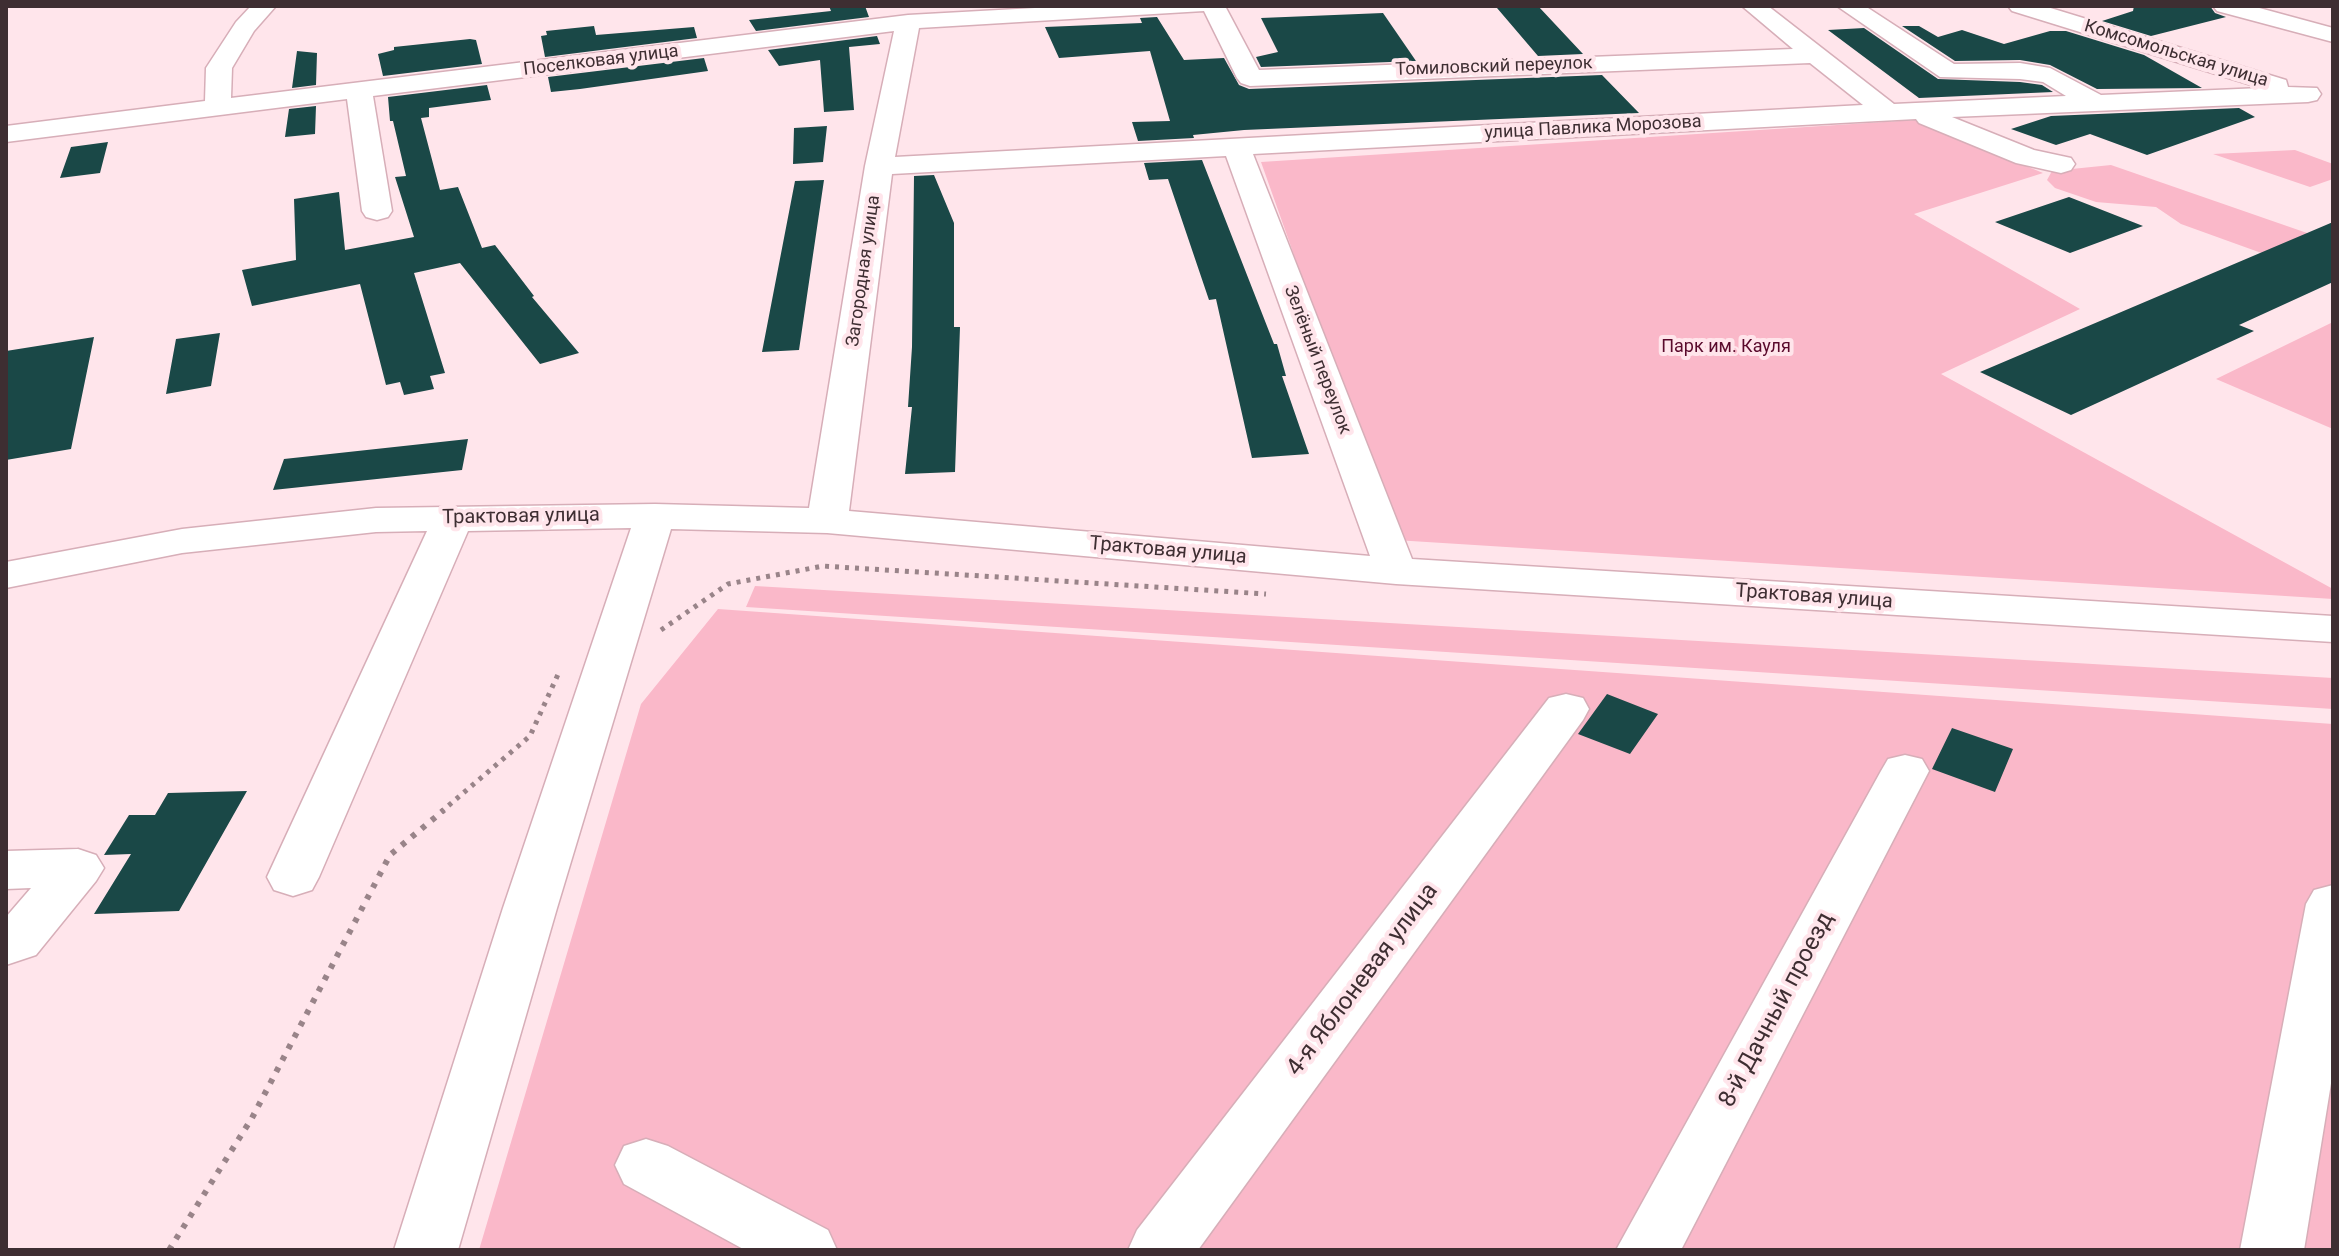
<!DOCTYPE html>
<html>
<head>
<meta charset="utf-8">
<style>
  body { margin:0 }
  #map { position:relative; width:2339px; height:1256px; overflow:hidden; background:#ffe5eb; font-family:Roboto,sans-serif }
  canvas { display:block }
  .frame { position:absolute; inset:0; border:8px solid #3e2e32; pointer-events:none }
</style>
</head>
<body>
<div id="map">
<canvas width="2339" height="1256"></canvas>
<div class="frame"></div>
</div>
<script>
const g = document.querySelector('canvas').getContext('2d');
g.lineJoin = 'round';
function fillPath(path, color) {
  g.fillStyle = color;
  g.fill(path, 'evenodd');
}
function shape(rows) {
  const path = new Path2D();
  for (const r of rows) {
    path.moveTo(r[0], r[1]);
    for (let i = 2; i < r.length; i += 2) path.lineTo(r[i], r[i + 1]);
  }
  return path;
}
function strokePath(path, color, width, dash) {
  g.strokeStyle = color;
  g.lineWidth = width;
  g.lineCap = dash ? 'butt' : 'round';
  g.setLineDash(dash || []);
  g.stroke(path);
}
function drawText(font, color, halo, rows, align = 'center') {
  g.font = font + ' Roboto,sans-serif';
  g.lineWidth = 8;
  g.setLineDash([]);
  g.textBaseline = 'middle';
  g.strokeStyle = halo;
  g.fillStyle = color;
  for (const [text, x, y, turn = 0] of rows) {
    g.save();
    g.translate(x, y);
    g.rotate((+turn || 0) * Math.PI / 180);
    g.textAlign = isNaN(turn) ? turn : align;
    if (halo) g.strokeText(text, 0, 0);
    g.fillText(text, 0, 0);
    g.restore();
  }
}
fillPath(shape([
  [1915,120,2043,173,1914,214,2080,309,1941,374,2333,589,2333,599,1395,540,1261,162],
  [2295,150,2333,164,2333,179,2310,187,2213,154],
  [2111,165,2333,242,2278,259,2181,224,2156,207,2096,202,2055,188,2047,180,2052,171],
  [2333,322,2333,429,2216,379],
  [755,586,2333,678,2333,709,746,607],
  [718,609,2333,724,2333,1250,479,1250,641,704]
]), '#fab8c9');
fillPath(shape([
  [829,6,865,6,869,17,756,31,749,20,831,11],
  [2134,6,2210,6,2215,13,2226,17,2151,36,2102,21,2133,11],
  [1539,7,1583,54,1538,56,1497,8],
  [1383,13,1416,61,1261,67,1256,57,1278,52,1261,18],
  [1157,17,1184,60,1224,58,1239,85,1249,89,1602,75,1639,113,1244,130,1193,135,1194,138,1138,141,1132,122,1170,121,1150,51,1059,58,1045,27,1142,23,1140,18],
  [594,26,596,35,694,27,697,38,545,57,541,36,547,35,546,31],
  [1902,26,1919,26,1938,37,1962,30,2004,44,2050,31,2066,31,2144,55,2202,88,2097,89,2050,65,2020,60,1955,61],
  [1864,28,1938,79,2020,82,2042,85,2053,92,1919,98,1828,30],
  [877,36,880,44,849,47,854,110,824,112,820,60,779,66,768,50],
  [470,39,476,40,482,64,383,76,378,54,394,50,394,47],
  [297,51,317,53,316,85,292,88],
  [704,58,708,71,580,89,551,92,548,77],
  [487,85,491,100,429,108,429,117,421,118,440,190,458,187,482,248,495,245,534,296,532,297,579,353,540,364,460,263,414,273,445,373,430,376,434,389,404,395,400,382,386,385,360,284,252,306,242,270,296,260,294,199,339,192,345,250,414,237,395,177,406,176,393,121,390,121,388,97],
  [316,106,315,134,285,137,289,109],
  [2239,108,2255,117,2147,155,2090,134,2056,145,2011,129,2051,116],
  [827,126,823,162,793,164,794,128],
  [108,142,100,173,60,178,71,147],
  [1202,160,1274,344,1277,344,1286,376,1282,376,1309,454,1252,458,1216,299,1209,300,1168,179,1149,180,1144,163],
  [934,175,954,223,954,327,960,327,955,472,905,474,912,407,908,407,912,347,914,176],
  [824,180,799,350,762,352,795,181],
  [2069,197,2143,226,2070,253,1995,222],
  [2333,222,2333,282,2239,325,2254,331,2071,415,1980,372],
  [220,333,211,386,166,394,176,339],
  [94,337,71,449,6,460,6,351],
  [468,439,462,470,273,490,284,459],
  [1607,694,1658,714,1630,754,1578,734],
  [1952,728,2013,749,1995,792,1932,769],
  [247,791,179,911,94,914,131,854,104,855,129,815,155,815,168,793]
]), '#1a4847');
const minor = shape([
  [251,6,276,6,254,31,232,68,231,98,908,15,1071,6,1225,6,1259,70,1793,49,1742,6,1768,6,1894,104,2066,96,2043,82,2020,79,1940,77,1837,6,1865,6,1954,64,2020,63,2050,68,2101,95,2261,88,2012,11,2008,6,2044,6,2286,80,2288,87,2317,88,2321,94,2317,100,2308,102,1952,117,2034,150,2071,158,2075,164,2071,170,2061,173,2016,163,1919,123,1916,119,1253,154,1412,559,2333,616,2333,642,1396,584,827,533,671,529,557,908,458,1250,394,1250,503,908,631,528,468,531,319,877,312,890,293,896,274,890,267,877,427,531,376,532,182,553,6,588,6,562,182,529,376,508,655,504,809,508,865,166,894,31,373,96,392,211,388,217,377,220,366,217,362,211,347,99,6,142,6,126,205,101,206,68,236,22,251,6],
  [1204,11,1237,78,1241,83,1250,86,1810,63,1863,105,895,157,919,28,1204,11],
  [1226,156,1370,556,849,511,892,174,1226,156],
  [2213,6,2252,6,2333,28,2333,42,2217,11,2213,6],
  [1566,694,1583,698,1589,709,1583,720,1198,1250,1128,1250,1137,1230,1549,698,1566,694],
  [1905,755,1922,759,1929,771,1681,1250,1616,1250,1881,771,1888,759,1905,755],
  [78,849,96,855,104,868,96,881,36,955,6,965,6,917,31,888,6,889,6,851,78,849],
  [2333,885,2333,1071,2304,1250,2240,1250,2306,904,2314,890,2333,885],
  [646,1139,668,1146,828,1230,837,1250,745,1250,624,1184,615,1165,624,1146,646,1139]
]);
strokePath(minor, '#d7aeb8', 3);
strokePath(shape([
  [661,630,728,584,823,566,1266,594],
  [441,812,530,736,560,670]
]), '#998489', 5, [4, 6]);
strokePath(shape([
  [169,1250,252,1118,390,855,444,810]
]), '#998489', 6, [5, 8]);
fillPath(minor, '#fff');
drawText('18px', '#3e2e32', '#ffe5eb', [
  ["Комсомольская улица",2176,54,17],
  ["Поселковая улица",601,61,-7],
  ["Томиловский переулок",1494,67,-2],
  ["улица Павлика Морозова",1593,128,-3],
  ["Загородная улица",864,271,-82],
  ["Зелёный переулок",1317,360,69]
]);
drawText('18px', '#5a0a2c', '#ffe5eb', [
  ["Парк им. Кауля",1726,347]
]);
drawText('20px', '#3e2e32', '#ffe5eb', [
  ["Трактовая улица",521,517,-1],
  ["Трактовая улица",1168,551,5],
  ["Трактовая улица",1814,597,4]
]);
drawText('24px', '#3e2e32', '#ffe5eb', [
  ["4-я Яблоневая улица",1363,980,-53],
  ["8-й Дачный проезд",1777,1010,-62]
]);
</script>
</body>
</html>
